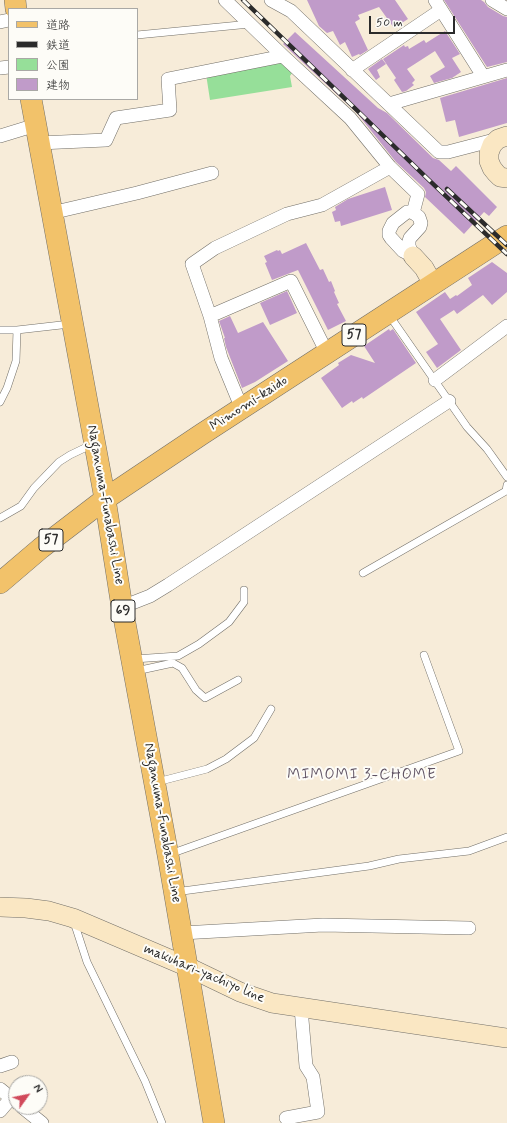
<!DOCTYPE html>
<html>
<head>
<meta charset="utf-8">
<style>
  body { margin:0 }
  #map { position:relative; width:507px; height:1123px; overflow:hidden; background:#f7ecd9; font-family:Mynerve,"Klee One",sans-serif }
  canvas { display:block }
  .legend { position:absolute; left:8px; top:8px; width:130px; height:92px; box-sizing:border-box; background:#fdfcf7; border:1px solid #a9a8a5; margin:0; padding:5px 7px; list-style:none; font-size:12px; color:#2b2b2b }
  .legend li { display:flex; align-items:center; gap:8px; height:20px }
  .legend b { width:20px; border:1px solid #a9a8a5 }
  .north { position:absolute; left:8px; top:1075px; width:40px; height:40px; box-sizing:border-box; background:#fdfcf7; border:1px solid #a9a8a5; border-radius:50%; rotate:57deg; font-size:11px; font-weight:700; line-height:16px; text-align:center; color:#2b2b2b }
  .north::after { content:''; display:block; margin:auto; width:14px; height:18px; background:#d1495b; clip-path:polygon(50% 0,100% 100%,50% 72%,0 100%) }
  .scale { position:absolute; left:369px; top:16px; width:86px; height:18px; box-sizing:border-box; border:2px solid #2b2b2b; border-top:0; padding-left:5px; font-size:12px; line-height:14px; white-space:nowrap; color:#2b2b2b; -webkit-text-stroke:3px #fdfcf7; paint-order:stroke }
</style>
</head>
<body>
<div id="map">
<canvas width="507" height="1123"></canvas>
<ul class="legend">
<li><b style="height:5px;background:#f2c26a"></b>道路</li>
<li><b style="height:5px;background:#2b2b2b"></b>鉄道</li>
<li><b style="height:11px;background:#96df99"></b>公園</li>
<li><b style="height:11px;background:#c09bc9"></b>建物</li>
</ul>
<div class="north">N</div>
<div class="scale">50 m</div>
</div>
<script>
const g = document.querySelector('canvas').getContext('2d');
g.lineJoin = 'round';
function fillPath(path, color) {
  g.fillStyle = color;
  g.fill(path, 'evenodd');
}
function shape(rows) {
  const path = new Path2D();
  for (const r of rows) {
    path.moveTo(r[0], r[1]);
    for (let i = 2; i < r.length; i += 2) path.lineTo(r[i], r[i + 1]);
  }
  return path;
}
function strokePath(path, color, width, dash) {
  g.strokeStyle = color;
  g.lineWidth = width;
  g.lineCap = dash ? 'butt' : 'round';
  g.setLineDash(dash || []);
  g.stroke(path);
}
function drawText(font, color, halo, rows, align = 'center') {
  g.font = font + ' Mynerve,sans-serif';
  g.lineWidth = 4;
  g.setLineDash([]);
  g.textBaseline = 'middle';
  g.strokeStyle = halo;
  g.fillStyle = color;
  for (const [text, x, y, turn = 0] of rows) {
    g.save();
    g.translate(x, y);
    g.rotate((+turn || 0) * Math.PI / 180);
    g.textAlign = isNaN(turn) ? turn : align;
    if (halo) g.strokeText(text, 0, 0);
    g.fillText(text, 0, 0);
    g.restore();
  }
}
fillPath(shape([
  [283,59,294,70,290,76,292,87,210,100,206,74]
]), '#96df99');
fillPath(shape([
  [307,0,395,0,408,19,394,28,379,7,358,15,360,19,355,22,368,50,360,55,359,54,352,57,345,42,340,45,333,31,327,33,319,26],
  [444,0,481,0,484,2,488,7,503,16,507,17,507,62,487,67],
  [445,31,460,54,452,58,461,72,452,78,434,83,430,76,445,67,435,51,407,69,415,80,412,83,414,85,406,91,402,92,394,80,396,78,383,59,404,45,405,47,408,46,409,49,424,40,426,43],
  [295,32,378,108,387,113,433,158,439,160,451,171,456,166,497,207,489,216,484,212,464,234,425,197,426,192,424,188,396,162,356,112,283,44],
  [382,59,386,64,377,70,380,77,376,80,368,69],
  [507,78,507,123,459,137,455,120,446,122,440,98],
  [385,187,392,210,341,226,340,221,335,222,332,212,336,210,335,207,348,199],
  [306,243,320,270,323,269,329,282,331,281,335,291,334,292,339,303,337,304,346,321,328,330,298,270,272,280,265,263,267,262,264,256,277,250,278,251,280,250,282,254],
  [492,262,507,273,507,292,492,305,483,295,457,314,454,310,440,319,461,350,437,368,426,352,438,344,416,312,445,292,450,299,456,295,457,296,472,285,468,278],
  [287,291,297,313,270,325,260,303],
  [230,316,238,333,263,322,288,361,255,382,242,388,226,347,224,338,225,338,219,321],
  [389,329,390,331,393,329,416,363,363,399,362,397,353,403,352,401,342,408,321,378,339,365,338,363,351,355,375,363,364,346]
]), '#c09bc9');
const lane = shape([
  [137,35,250,24],
  [389,315,467,427,487,449,507,477],
  [0,330,17,330,70,324],
  [0,402,7,388,16,361,17,330],
  [0,518,21,506,34,488,59,462,70,455,93,444],
  [363,573,506,491,507,485],
  [134,659,178,656,199,644,229,622,244,602,244,590],
  [136,671,173,663,182,668,196,690,205,698,238,680],
  [157,782,207,769,226,759,254,738,271,709],
  [170,854,459,751,424,655],
  [175,892,369,866,399,859,469,851,507,837],
  [74,922,87,962,145,1081,162,1123]
]);
const street = shape([
  [225,0,283,56,350,118,390,167,418,194,413,213],
  [271,0,291,11,439,152,448,152,498,139],
  [435,0,483,76],
  [492,0,507,9],
  [0,22,9,20],
  [0,68,9,67],
  [352,70,441,10],
  [389,104,507,70],
  [0,136,36,125],
  [39,143,106,140,116,118,170,110,168,79,283,56],
  [407,212,411,212,415,214,419,217,421,223,420,227,410,238,409,241,409,246,413,256,403,251,391,238,389,235,389,231,393,223,407,212],
  [51,213,137,193,212,173],
  [210,316,192,264,215,248,287,214,322,205,390,167],
  [435,380,507,326],
  [242,409,221,358,210,316,291,281,327,353],
  [122,607,150,596,168,585,449,401],
  [182,933,323,925,469,928],
  [0,1066,12,1062],
  [0,1089,16,1102],
  [22,1107,42,1123],
  [0,1111,11,1098],
  [286,1118,318,1112,313,1077,306,1066,301,1008]
]);
const secondary = shape([
  [507,136,498,139,492,145,489,153,489,161,492,168,496,173,500,177,507,178],
  [413,256,424,268,433,284],
  [0,907,26,908,49,911,73,918,188,967,240,992,272,1003,507,1038]
]);
const primary = shape([
  [15,0,16,9],
  [31,99,105,499,122,607,168,855,214,1123],
  [0,583,41,548,105,499,202,434,507,236]
]);
strokePath(lane, '#726f68', 8);
strokePath(street, '#726f68', 14);
strokePath(secondary, '#726f68', 20);
strokePath(primary, '#726f68', 22);
strokePath(lane, '#fff', 7);
strokePath(street, '#fff', 13);
strokePath(secondary, '#fae7c3', 19);
strokePath(primary, '#f2c26a', 21);
const rail = shape([
  [243,0,431,182,507,254],
  [447,189,507,245]
]);
strokePath(rail, '#2b2b2b', 4.5);
strokePath(rail, '#fdfcf7', 3, [9]);
for (const [x, y, w] of [
  [354,335,24],
  [51,540,24],
  [123,611,24]
]) {
  const box = new Path2D();
  box.roundRect(x - w / 2, y - 11, w, 22, 3);
  g.fillStyle = '#fdfcf7';
  g.fill(box);
  strokePath(box, '#2b2b2b', 1);
}
drawText('bold 13px', '#2b2b2b', null, [
  ["57",354,335],
  ["57",51,540],
  ["69",123,611]
]);
drawText('14px', '#2b2b2b', '#fdfcf7', [
  ["Mimomi-kaido",249,404,-33],
  ["Naganuma-Funabashi Line",105,505,80],
  ["Naganuma-Funabashi Line",162,823,80],
  ["makuhari-yachiyo line",204,974,23]
]);
g.letterSpacing = '1px';
drawText('15px', '#5f5262', '#fdfcf7', [
  ["MIMOMI 3-CHOME",362,776]
]);
g.letterSpacing = '0px';
</script>
</body>
</html>
